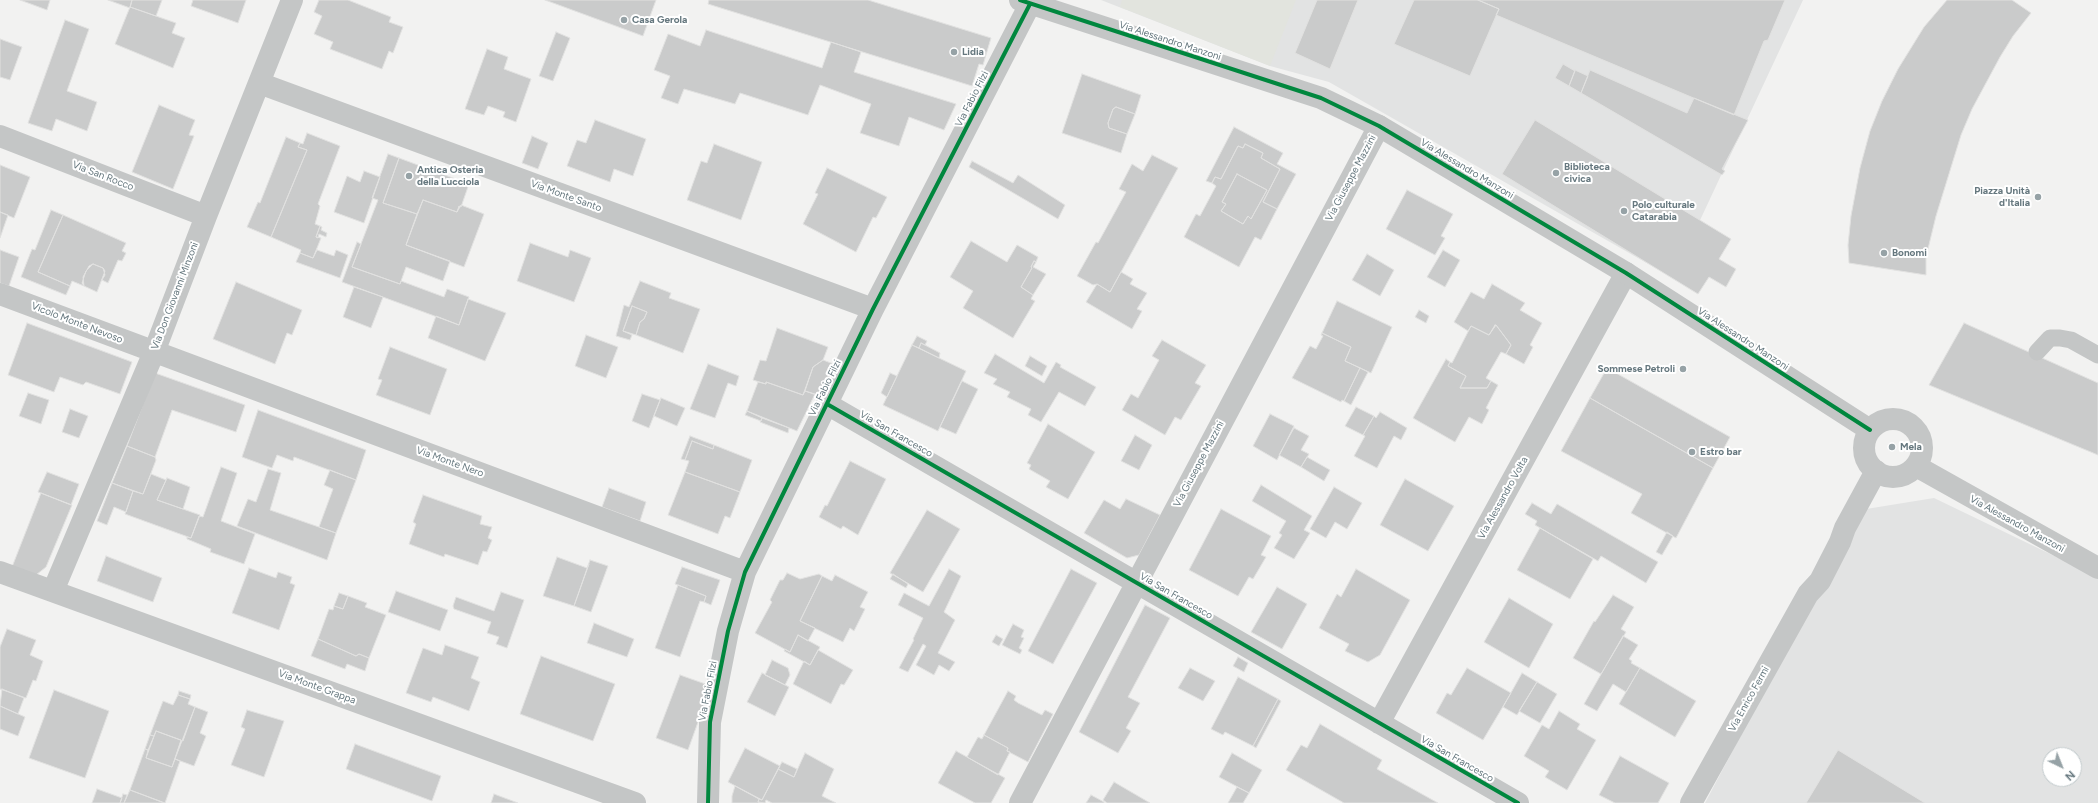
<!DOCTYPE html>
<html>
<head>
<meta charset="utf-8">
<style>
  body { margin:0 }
  #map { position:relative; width:2098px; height:803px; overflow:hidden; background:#f2f2f1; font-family:Figtree,sans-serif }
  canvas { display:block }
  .north { position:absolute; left:2042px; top:747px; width:40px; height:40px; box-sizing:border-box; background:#fff; border:1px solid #c1c9cb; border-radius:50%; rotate:137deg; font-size:11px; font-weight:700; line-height:16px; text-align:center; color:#65777e }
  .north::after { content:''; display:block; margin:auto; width:14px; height:18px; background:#96a2a6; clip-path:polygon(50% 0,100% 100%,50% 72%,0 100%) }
</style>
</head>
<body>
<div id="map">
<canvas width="2098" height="803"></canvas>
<div class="north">N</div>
</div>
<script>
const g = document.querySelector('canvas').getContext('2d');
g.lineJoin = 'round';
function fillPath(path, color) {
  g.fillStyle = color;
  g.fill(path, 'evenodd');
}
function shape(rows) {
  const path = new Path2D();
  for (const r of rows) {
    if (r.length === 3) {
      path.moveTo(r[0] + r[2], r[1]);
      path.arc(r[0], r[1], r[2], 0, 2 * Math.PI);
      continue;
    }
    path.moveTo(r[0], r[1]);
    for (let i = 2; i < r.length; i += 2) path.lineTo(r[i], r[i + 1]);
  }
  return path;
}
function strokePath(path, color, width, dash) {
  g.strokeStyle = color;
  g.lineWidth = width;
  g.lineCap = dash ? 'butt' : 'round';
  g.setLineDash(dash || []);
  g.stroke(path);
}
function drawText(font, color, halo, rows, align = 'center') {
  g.font = font + ' Figtree,sans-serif';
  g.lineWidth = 4;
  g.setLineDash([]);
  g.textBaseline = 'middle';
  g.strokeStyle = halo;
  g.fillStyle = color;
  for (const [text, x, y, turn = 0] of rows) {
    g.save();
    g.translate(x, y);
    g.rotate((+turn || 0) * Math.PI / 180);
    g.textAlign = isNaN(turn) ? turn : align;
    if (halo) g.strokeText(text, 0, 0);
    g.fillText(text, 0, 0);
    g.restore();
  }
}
fillPath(shape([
  [1101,0,1803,0,1673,278,1329,82,1270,66],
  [1934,498,2098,577,2098,803,1705,803,1860,510],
  [2050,755,2074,755,2074,779,2050,779]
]), '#e2e3e3');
fillPath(shape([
  [1122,0,1296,0,1270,66,1120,7]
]), '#e2e4de');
const building = shape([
  [20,0,50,0,47,10,20,0],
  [108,0,132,0,130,8,108,0],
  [132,0,162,0,156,16,130,7,132,0],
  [193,0,246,0,238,23,191,6,193,0],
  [319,0,348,0,391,17,389,22,403,27,393,53,389,51,382,69,330,49,333,42,314,34,322,16,314,12,319,0],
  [545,0,656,0,643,36,545,0],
  [709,0,868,0,991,38,983,65,979,64,972,86,708,4,709,0],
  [1317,0,1358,0,1330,69,1295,53,1317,0],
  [1414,0,1478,0,1499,9,1470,76,1394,44,1414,0],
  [1478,0,1785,0,1768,40,1764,41,1734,115,1496,15,1499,9,1478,0],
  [1947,0,2012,0,2031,13,2013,36,2000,57,1972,109,1961,135,1936,216,1926,257,1926,275,1849,263,1848,245,1851,216,1860,168,1870,131,1882,101,1898,69,1924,27,1947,0],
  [130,7,176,23,172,33,185,38,173,68,115,44,130,7],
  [65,20,89,29,67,91,97,102,87,131,56,119,52,131,28,123,65,20],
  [706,30,822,68,831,42,861,52,854,72,956,104,944,130,909,117,899,146,860,133,871,104,820,85,808,115,740,93,735,104,684,89,678,104,661,98,670,76,654,70,668,34,700,46,706,30],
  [556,32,570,38,553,81,539,76,556,32],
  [0,39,22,47,10,80,0,77,0,39],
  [487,49,508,57,504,69,531,79,516,122,503,117,505,112,488,106,484,115,465,109,487,49],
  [1563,64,1575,71,1569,86,1555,78,1563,64],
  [1575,70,1588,76,1581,93,1569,86,1575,70],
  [1590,70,1687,113,1694,98,1748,120,1722,169,1725,171,1722,175,1581,93,1590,70],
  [1082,74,1141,95,1135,114,1116,107,1113,109,1108,123,1109,128,1127,134,1121,153,1062,133,1082,74],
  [159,105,195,120,189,135,194,136,173,189,132,172,159,105],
  [1116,107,1135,114,1127,134,1109,128,1108,123,1113,109,1116,107],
  [595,120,646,139,633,176,614,169,610,182,567,166,577,140,586,143,595,120],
  [1535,120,1731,239,1719,259,1736,269,1726,287,1709,277,1698,294,1502,174,1535,120],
  [1234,127,1283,153,1277,164,1296,174,1277,209,1263,202,1280,169,1261,158,1263,153,1245,144,1243,148,1238,146,1221,179,1215,177,1212,183,1206,181,1234,127],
  [307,133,340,146,318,204,320,206,315,224,320,226,316,237,321,238,313,258,300,253,301,250,271,237,307,150,298,147,300,143,303,144,307,133],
  [532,136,548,143,538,169,522,163,532,136],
  [286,137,300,143,298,147,307,150,271,237,247,227,258,202,260,203,286,137],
  [714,144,762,162,741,220,687,200,701,161,707,163,714,144],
  [1245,144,1263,153,1261,158,1280,169,1263,202,1277,209,1261,240,1255,237,1239,267,1184,237,1196,214,1200,216,1216,186,1212,183,1215,177,1221,179,1238,146,1243,148,1245,144],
  [1237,174,1267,190,1251,219,1248,216,1243,224,1221,211,1226,204,1222,202,1237,174],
  [388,154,399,158,383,203,417,214,406,245,450,261,443,281,406,267,400,284,352,267,378,200,372,198,388,154],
  [1152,155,1178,168,1110,292,1097,284,1093,285,1077,276,1096,242,1098,243,1126,192,1119,189,1132,164,1143,171,1152,155],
  [399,158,469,184,461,207,459,206,457,212,423,200,417,214,383,203,399,158],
  [972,161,1013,183,1018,175,1065,205,1058,219,969,167,972,161],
  [0,165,30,177,14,218,0,212,0,165],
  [827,168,887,197,876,218,873,217,856,252,803,224,818,194,815,193,827,168],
  [364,171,380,177,364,223,334,212,347,176,360,182,364,171],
  [1237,174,1267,190,1251,219,1248,216,1243,224,1221,211,1226,204,1222,202,1237,174],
  [1407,190,1453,214,1441,236,1445,238,1435,255,1386,229,1407,190],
  [423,200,457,212,461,205,484,214,464,267,406,245,423,200],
  [51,210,63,215,38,272,70,286,66,295,21,277,32,249,35,250,51,210],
  [0,212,8,215,0,238,0,212],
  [63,215,126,243,122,251,126,253,122,261,118,260,108,283,102,280,105,275,103,268,93,264,89,266,83,277,84,286,72,281,70,286,38,272,63,215],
  [320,226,322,227,321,230,327,233,326,237,319,234,318,238,316,237,320,226],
  [971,241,1007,262,1017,245,1038,257,1036,262,1034,261,1031,267,1032,268,1021,287,1033,295,1031,299,1035,301,1013,338,963,308,973,291,950,277,971,241],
  [357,242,361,244,352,267,400,284,401,281,444,297,447,289,469,297,459,325,342,282,357,242],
  [530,243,568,257,570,250,591,258,574,302,517,281,530,243],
  [0,250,19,257,9,286,0,283,0,250],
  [317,250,334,256,336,250,348,255,340,278,296,262,300,253,313,258,317,250],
  [1443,250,1460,260,1445,287,1427,277,1443,250],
  [1367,254,1394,270,1380,296,1352,280,1367,254],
  [1034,261,1036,262,1033,267,1046,274,1033,295,1021,287,1032,268,1031,267,1034,261],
  [93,264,103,268,105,271,97,292,84,286,82,283,86,271,93,264],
  [1121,272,1133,279,1130,284,1147,293,1137,309,1142,311,1132,329,1086,302,1097,284,1110,292,1121,272],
  [640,281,671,293,669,298,700,309,683,353,636,335,640,322,644,319,647,312,632,306,623,331,632,335,630,340,616,336,624,305,629,307,640,281],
  [236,282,302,310,292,335,287,333,275,364,213,339,236,282],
  [1492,284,1525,303,1520,310,1542,323,1530,345,1533,347,1524,364,1506,354,1511,345,1496,325,1489,335,1471,326,1468,331,1454,322,1471,292,1484,299,1492,284],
  [354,287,383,297,371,328,343,317,354,287],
  [468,299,506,313,485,361,428,338,436,316,459,325,468,299],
  [1337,301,1392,327,1371,373,1345,361,1351,347,1322,333,1337,301],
  [632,306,647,312,644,319,640,322,636,335,623,331,632,306],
  [1419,310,1429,316,1426,323,1415,317,1419,310],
  [27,323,132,362,120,394,86,382,83,385,60,377,54,392,8,375,27,323],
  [1964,323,2098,383,2098,455,1929,385,1964,323],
  [1495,325,1496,325,1511,345,1506,354,1501,352,1486,378,1491,381,1487,388,1460,388,1466,376,1448,366,1450,362,1452,363,1471,326,1489,335,1495,325],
  [777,328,828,347,823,360,813,367,803,395,766,382,766,384,753,380,760,360,766,361,777,328],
  [1322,333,1351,347,1345,361,1360,368,1344,401,1342,400,1341,402,1292,378,1310,346,1316,349,1323,336,1321,335,1322,333],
  [586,335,618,347,606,378,575,366,586,335],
  [917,336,927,341,925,345,921,343,919,348,912,345,917,336],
  [1162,340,1206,365,1195,383,1201,386,1181,420,1175,417,1165,435,1122,410,1131,394,1138,398,1159,360,1152,356,1162,340],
  [921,343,940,353,939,358,919,348,921,343],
  [912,345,966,371,938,431,883,405,912,345],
  [390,347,447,369,430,415,376,395,382,380,378,379,390,347],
  [995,354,1044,383,1056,362,1061,365,1060,367,1096,387,1085,406,1059,392,1041,422,1028,415,1031,409,1007,397,1010,392,993,384,997,379,984,373,995,354],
  [1030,356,1047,366,1042,376,1025,366,1030,356],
  [1446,359,1450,362,1448,366,1466,376,1460,388,1487,388,1491,381,1498,385,1486,408,1489,410,1482,424,1469,417,1455,442,1413,418,1446,359],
  [823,360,836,365,822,397,805,391,813,367,823,360],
  [708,364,739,376,736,386,728,383,715,418,690,409,708,364],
  [1360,368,1368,372,1351,405,1344,401,1360,368],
  [1607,368,1730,437,1713,468,1590,398,1607,368],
  [155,373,245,405,236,432,172,410,155,457,127,446,155,373],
  [890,373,897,376,887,397,881,393,890,373],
  [962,381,978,389,956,434,940,427,962,381],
  [758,382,766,384,766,382,803,395,805,391,815,394,797,431,747,411,758,382],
  [28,393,49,400,41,424,19,416,28,393],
  [642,394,660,400,649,428,632,421,642,394],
  [661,398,685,408,677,426,654,416,661,398],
  [1590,398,1713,468,1676,538,1631,513,1642,494,1561,451,1590,398],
  [1356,407,1374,416,1363,435,1345,426,1356,407],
  [70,409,88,416,79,438,62,432,70,409],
  [258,410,366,450,356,480,294,457,293,461,277,455,272,468,242,457,258,410],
  [747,411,762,418,761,421,745,415,747,411],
  [1380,412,1407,428,1401,440,1394,436,1377,468,1354,456,1365,436,1363,435,1374,416,1376,418,1380,412],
  [1270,414,1294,426,1277,460,1253,446,1270,414],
  [762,418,789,428,788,433,760,422,762,418],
  [1048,424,1095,452,1068,499,1046,487,1050,481,1029,469,1031,465,1027,463,1048,424],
  [1294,428,1309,436,1301,450,1309,454,1301,467,1279,455,1294,428],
  [1135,435,1152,445,1139,470,1121,461,1135,435],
  [690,436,714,445,713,449,692,441,685,460,681,459,690,436],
  [692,441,713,449,714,445,752,460,740,492,685,472,689,461,685,460,692,441],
  [127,446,155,457,156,460,143,494,112,483,127,446],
  [1307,457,1330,470,1324,481,1301,467,1307,457],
  [850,461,886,479,858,535,843,526,841,529,819,517,825,505,827,506,850,461],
  [221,467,237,473,221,521,255,534,244,564,210,552,211,549,187,539,187,537,191,538,199,516,203,517,221,467],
  [268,469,281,473,270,510,336,533,327,560,237,526,248,499,256,502,268,469],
  [330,470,356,480,336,533,319,527,333,489,324,485,330,470],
  [47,472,79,484,71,505,38,492,47,472],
  [685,472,740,492,730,518,725,516,718,534,668,515,685,472],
  [151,474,166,480,157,500,200,515,191,538,125,514,133,491,143,494,151,474],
  [167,478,190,487,183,509,157,500,167,478],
  [1405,479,1454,506,1428,551,1380,525,1405,479],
  [112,483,133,491,126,512,114,507,107,525,97,521,112,483],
  [1261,485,1312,516,1304,530,1310,533,1294,559,1274,548,1282,535,1279,533,1286,521,1252,501,1261,485],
  [1334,487,1362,503,1347,529,1335,522,1326,538,1310,529,1334,487],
  [609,488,646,502,640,521,602,507,609,488],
  [41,493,72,505,46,567,36,575,12,567,41,493],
  [423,495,482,516,480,524,492,527,488,538,492,540,487,552,483,551,478,565,445,554,444,557,409,544,416,524,413,522,423,495],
  [1126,499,1160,515,1139,555,1127,558,1084,533,1104,500,1120,509,1126,499],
  [1532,503,1551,514,1557,504,1658,562,1646,583,1601,556,1598,561,1535,525,1537,521,1525,514,1532,503],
  [1221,509,1271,536,1261,555,1266,557,1253,579,1249,577,1238,596,1189,570,1221,509],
  [927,510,960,529,923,592,890,573,927,510],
  [1540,528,1593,559,1570,599,1517,570,1540,528],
  [1667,532,1673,536,1662,555,1656,552,1667,532],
  [106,556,162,578,153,602,97,581,106,556],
  [557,557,587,568,589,564,574,606,543,596,557,557],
  [590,560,608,566,591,612,574,606,590,560],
  [682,567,720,580,711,605,704,602,706,596,675,584,682,567],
  [249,568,276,578,278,572,292,577,290,583,295,585,279,630,232,613,249,568],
  [949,569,961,576,944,612,955,620,938,653,955,662,949,671,939,665,934,675,916,665,926,646,923,644,908,672,899,668,914,640,913,639,923,618,898,605,904,593,929,606,949,569],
  [1071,569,1097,583,1053,664,1028,651,1071,569],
  [1356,569,1410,600,1380,655,1368,662,1345,651,1349,644,1319,628,1337,594,1341,597,1356,569],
  [787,573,800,579,819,574,822,576,800,621,815,628,808,641,798,635,790,652,755,633,772,602,770,600,780,580,783,580,787,573],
  [893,574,908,584,906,588,890,579,893,574],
  [835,575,868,592,860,607,865,609,854,631,850,628,843,642,800,621,822,576,832,581,835,575],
  [678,585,706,596,704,602,700,601,680,657,655,648,678,585],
  [1277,587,1307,604,1282,649,1251,632,1277,587],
  [396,591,448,610,440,631,388,612,396,591],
  [501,592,524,600,507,648,496,644,499,637,487,633,491,622,454,609,453,606,456,597,494,611,501,592],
  [339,593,348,596,343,609,334,606,339,593],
  [1613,595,1634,607,1621,629,1626,632,1601,674,1573,658,1594,621,1595,622,1613,595],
  [348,596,367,603,365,607,386,615,369,658,359,654,356,656,318,639,329,609,333,610,334,606,343,609,348,596],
  [1509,598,1553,624,1529,668,1484,642,1509,598],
  [1145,605,1170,618,1128,697,1140,703,1126,728,1131,731,1118,753,1079,732,1145,605],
  [594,623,634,639,627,657,587,643,594,623],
  [1013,624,1024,630,1021,637,1024,638,1019,648,1022,650,1020,654,1002,645,1013,624],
  [7,629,36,640,30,655,43,661,36,681,33,680,26,698,0,689,0,647,7,629],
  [798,635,820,647,810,665,784,651,785,649,790,652,798,635],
  [996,635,1003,639,999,646,992,642,996,635],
  [1623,636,1638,645,1629,659,1632,661,1631,663,1640,668,1626,692,1613,684,1597,711,1584,704,1623,636],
  [318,639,356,656,359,654,369,658,365,671,347,664,345,669,311,656,318,639],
  [445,645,479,657,471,678,480,682,469,711,433,697,431,702,406,693,423,648,442,655,445,645],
  [818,650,853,670,844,685,841,684,831,704,793,684,804,661,810,665,818,650],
  [541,656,615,684,593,741,520,714,541,656],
  [1238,657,1248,663,1244,672,1233,666,1238,657],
  [772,660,788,668,790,675,785,685,765,675,772,660],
  [1190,668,1215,681,1203,701,1178,688,1190,668],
  [1467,668,1511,693,1483,740,1436,713,1447,693,1451,695,1467,668],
  [1640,668,1696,701,1675,737,1619,704,1640,668],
  [762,673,789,687,775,716,747,702,762,673],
  [1522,673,1537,682,1517,715,1503,707,1522,673],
  [680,675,711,686,688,750,656,738,680,675],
  [1238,677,1278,699,1253,746,1225,732,1223,735,1211,729,1238,677],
  [1537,682,1557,694,1540,723,1519,711,1537,682],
  [2,689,24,698,18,714,0,706,2,689],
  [54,690,109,711,85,778,29,758,54,690],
  [179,691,191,695,190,699,178,695,179,691],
  [1008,691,1016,696,1014,700,1018,703,1042,715,1045,710,1053,714,1028,762,1007,751,1008,748,984,735,1008,691],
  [178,695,190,699,188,704,195,707,183,741,156,731,154,736,150,735,163,701,173,705,178,695],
  [1278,699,1281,701,1256,748,1253,746,1278,699],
  [0,706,25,717,18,736,0,729,0,706],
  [195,707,208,712,200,733,206,736,194,766,175,759,195,707],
  [247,710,284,721,264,777,231,765,245,729,241,727,247,710],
  [1559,711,1580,724,1577,729,1596,740,1567,790,1545,777,1549,771,1524,756,1542,725,1549,729,1559,711],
  [1320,724,1382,760,1377,769,1438,803,1344,803,1286,770,1301,745,1307,748,1320,724],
  [156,731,181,740,172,767,146,758,156,731],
  [150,735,154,736,148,750,145,749,150,735],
  [984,735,1008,748,1007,751,1010,752,998,775,967,757,978,737,982,739,984,735],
  [355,744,441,776,432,801,346,769,355,744],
  [745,748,780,766,762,800,728,782,745,748],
  [145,749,148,750,146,758,172,767,175,759,180,761,165,803,130,790,145,749],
  [1838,750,1843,753,1925,803,1806,803,1838,750],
  [956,751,1005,778,991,803,975,803,938,783,956,751],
  [805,753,834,769,822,796,836,803,772,803,766,800,765,803,758,802,759,799,762,800,778,769,794,777,805,753],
  [1232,753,1262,770,1249,793,1219,777,1232,753],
  [1620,756,1669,783,1658,803,1615,803,1599,795,1620,756],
  [782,762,797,769,794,777,778,769,782,762],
  [1114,782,1150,803,1107,803,1103,800,1114,782],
  [735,786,759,799,758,802,761,803,732,803,732,796,735,786],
  [1237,787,1249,793,1243,803,1228,803,1237,787],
  [97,789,122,798,120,803,92,803,97,789],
  [130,790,146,796,164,803,124,803,130,790],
  [123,794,127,795,124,803,120,803,123,794],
  [494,794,518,803,491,803,494,794],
  [1091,795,1104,802,1104,803,1086,803,1091,795]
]);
fillPath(building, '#cacbcb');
strokePath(building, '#e1e1e0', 1);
strokePath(shape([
  [2037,352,2050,338,2060,338,2071,340,2098,355]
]), '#c4c6c6', 17);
strokePath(shape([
  [259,83,873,309],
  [0,136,206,216],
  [0,294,745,572],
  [827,404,1518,803],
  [0,572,635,803],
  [53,591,154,352,206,216,292,0],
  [1379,723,1626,273],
  [708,803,710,722,728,631,745,572,873,309,1030,4],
  [1020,803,1379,126],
  [1691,803,1808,594,1820,581,1840,542,1845,528,1876,471]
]), '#c4c6c6', 22);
strokePath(shape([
  [1020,0,1321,98,1379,126,1626,273,1870,430],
  [1893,448,29],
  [1916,466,2098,568]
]), '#c4c6c6', 22);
strokePath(shape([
  [1020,0,1321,98,1379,126,1626,273,1870,430],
  [827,404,1518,803],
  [708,803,710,722,728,631,745,572,873,309,1030,4]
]), '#00873e', 4);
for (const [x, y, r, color] of [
  [624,20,4,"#96a2a6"],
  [954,52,4,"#96a2a6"],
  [1556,173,4,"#96a2a6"],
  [409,176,4,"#96a2a6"],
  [2038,197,4,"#96a2a6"],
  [1624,211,4,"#96a2a6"],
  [1884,253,4,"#96a2a6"],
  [1683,369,4,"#96a2a6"],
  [1892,447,4,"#96a2a6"],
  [1692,452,4,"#96a2a6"]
]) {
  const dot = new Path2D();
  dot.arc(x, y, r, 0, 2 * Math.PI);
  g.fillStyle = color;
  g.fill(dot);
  strokePath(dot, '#fff', 1.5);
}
drawText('bold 10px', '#65777e', '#fff', [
  ["Casa Gerola",632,20],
  ["Lidia",962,52],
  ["Biblioteca",1564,167],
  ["civica",1564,179],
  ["Antica Osteria",417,170],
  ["della Lucciola",417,182],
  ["Piazza Unità",2030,191,"right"],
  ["d'Italia",2030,203,"right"],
  ["Polo culturale",1632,205],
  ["Catarabia",1632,217],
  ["Bonomi",1892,253],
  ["Sommese Petroli",1675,369,"right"],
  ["Mela",1900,447],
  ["Estro bar",1700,452]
], 'left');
drawText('10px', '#65777e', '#fff', [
  ["Via Alessandro Manzoni",1170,41,18],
  ["Via Fabio Filzi",972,99,-63],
  ["Via Alessandro Manzoni",1467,169,31],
  ["Via San Rocco",103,176,21],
  ["Via Giuseppe Mazzini",1351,178,-62],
  ["Via Monte Santo",566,196,20],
  ["Via Don Giovanni Minzoni",175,296,-69],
  ["Vicolo Monte Nevoso",77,323,21],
  ["Via Alessandro Manzoni",1743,339,33],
  ["Via Fabio Filzi",825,388,-64],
  ["Via San Francesco",896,434,30],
  ["Via Monte Nero",450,462,20],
  ["Via Giuseppe Mazzini",1199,464,-62],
  ["Via Alessandro Volta",1503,498,-61],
  ["Via Alessandro Manzoni",2017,524,29],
  ["Via San Francesco",1176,596,30],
  ["Via Monte Grappa",317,687,20],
  ["Via Fabio Filzi",708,691,-79],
  ["Via Enrico Fermi",1749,699,-61],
  ["Via San Francesco",1457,759,30]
]);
</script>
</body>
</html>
